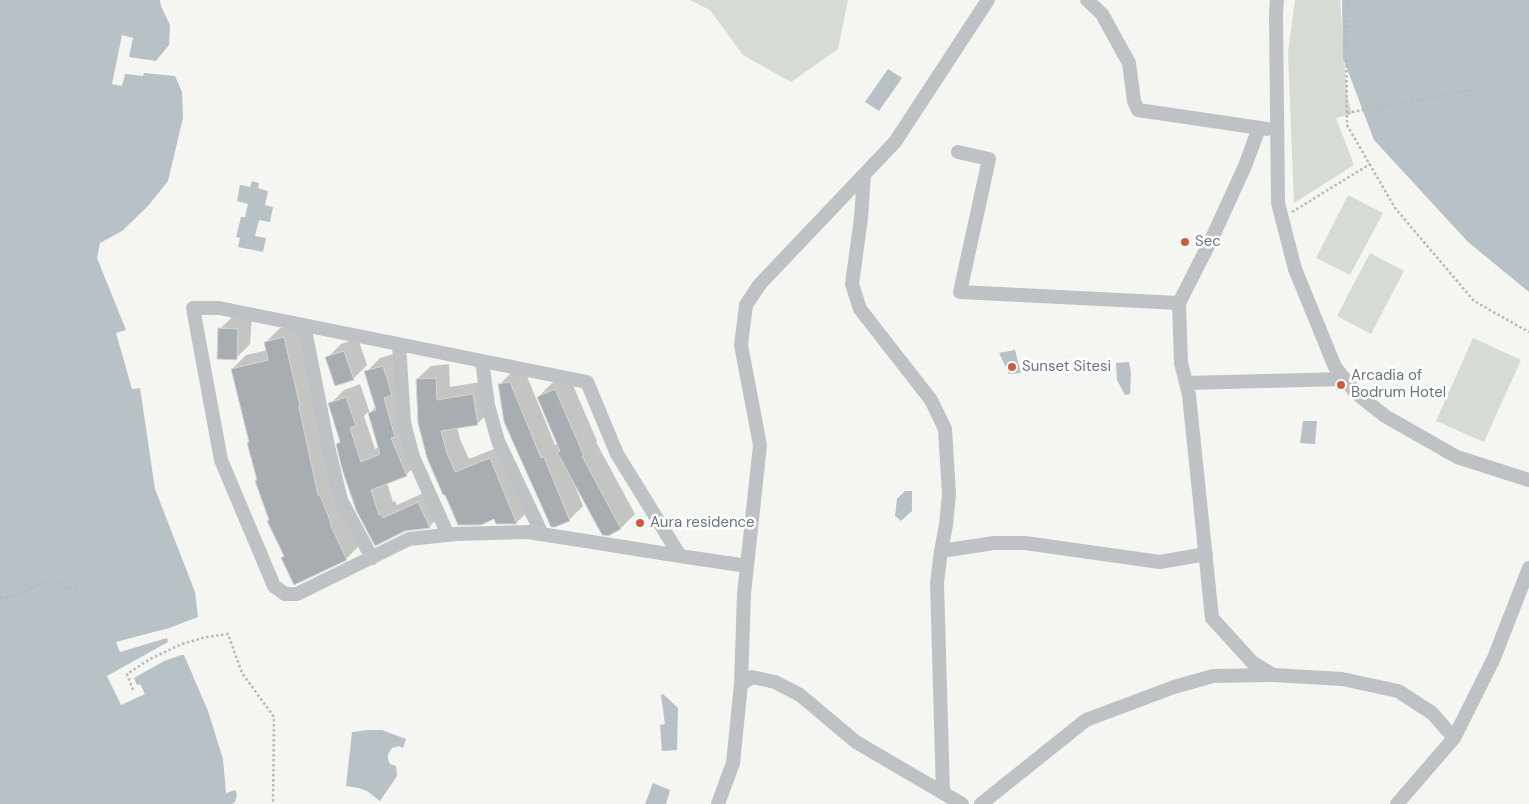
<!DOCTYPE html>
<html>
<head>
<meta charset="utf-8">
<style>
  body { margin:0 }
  canvas { display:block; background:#f5f5f2 }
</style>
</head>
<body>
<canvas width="1529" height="804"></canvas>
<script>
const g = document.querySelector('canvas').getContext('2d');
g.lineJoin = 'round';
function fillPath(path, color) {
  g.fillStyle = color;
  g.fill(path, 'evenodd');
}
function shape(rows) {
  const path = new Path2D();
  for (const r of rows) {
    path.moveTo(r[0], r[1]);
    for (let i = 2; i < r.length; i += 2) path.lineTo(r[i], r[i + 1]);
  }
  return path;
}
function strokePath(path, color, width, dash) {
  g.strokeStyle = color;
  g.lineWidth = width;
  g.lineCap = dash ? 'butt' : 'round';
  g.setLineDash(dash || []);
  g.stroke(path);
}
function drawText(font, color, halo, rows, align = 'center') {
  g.font = font + ' "DM Sans",sans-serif';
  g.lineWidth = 5;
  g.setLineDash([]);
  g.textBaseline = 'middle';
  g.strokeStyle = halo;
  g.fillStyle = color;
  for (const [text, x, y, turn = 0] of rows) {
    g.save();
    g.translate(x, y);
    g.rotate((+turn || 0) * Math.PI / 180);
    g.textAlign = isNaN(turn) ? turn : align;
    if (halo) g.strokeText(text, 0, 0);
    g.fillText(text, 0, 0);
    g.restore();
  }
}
fillPath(shape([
  [690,0,848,0,838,49,791,82,743,55,710,10],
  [1295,0,1340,0,1347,96,1352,114,1336,118,1354,165,1294,203,1288,52],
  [1348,195,1383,213,1350,275,1316,258],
  [1370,253,1404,271,1371,334,1337,316],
  [1473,338,1521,360,1484,442,1436,421]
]), '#d6dbd4');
fillPath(shape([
  [0,0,160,0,161,6,170,25,169,45,156,61,129,57,133,38,122,35,112,84,122,86,125,74,143,76,144,73,175,76,182,92,183,118,168,181,148,206,122,231,100,243,97,258,126,330,116,333,132,389,140,388,155,489,195,592,198,617,169,628,116,642,120,652,167,638,168,642,107,676,121,705,145,694,140,684,137,685,134,678,164,661,181,655,184,655,208,711,223,759,226,793,235,790,236,792,237,795,235,802,232,804,0,804],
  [1342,0,1529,0,1529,292,1468,242,1374,140,1343,58],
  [888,69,902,78,879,111,865,102],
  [252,181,259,183,258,188,268,191,265,205,273,207,270,222,259,220,255,236,266,238,263,252,238,247,240,238,236,237,241,217,245,217,248,204,237,201,240,185,250,187],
  [1015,350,1021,373,1009,374,999,353],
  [1129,362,1131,372,1130,394,1125,395,1117,380,1116,363],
  [1303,421,1317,421,1315,444,1300,443],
  [905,491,912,491,912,511,901,521,895,516,897,499],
  [663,694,678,708,677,750,662,751,660,725,665,724,661,695],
  [368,730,382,730,406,739,403,748,399,746,392,748,388,754,388,759,390,764,396,766,397,776,380,801,367,791,359,788,346,786,352,732],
  [653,783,670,790,666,804,645,804]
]), '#b8c1c5');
fillPath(shape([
  [234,315,252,316,250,344,236,358,220,329],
  [297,324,360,545,346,559,285,556,270,520,259,479,232,369,246,355,268,350,266,342,280,328],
  [358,338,367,365,353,379,327,358,341,344],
  [397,353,398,387,420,461,406,475,387,483,393,502,395,501,397,505,432,489,443,513,429,527,405,530,376,544,330,404,344,390,360,384,370,413,376,406,366,372,380,358],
  [368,412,379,447,375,449,364,416],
  [449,364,450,387,487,381,492,410,478,423,457,427,460,439,469,459,504,445,531,509,517,522,497,523,495,517,446,493,417,379,431,366],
  [524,369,555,445,558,444,538,397,552,383,569,376,597,441,596,442,635,514,621,528,608,534,576,485,575,486,583,506,569,520,499,385,513,371],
  [1343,386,1344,388,1342,390,1336,390,1337,387]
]), '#0003');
const building = shape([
  [218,328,238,329,237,360,217,359,218,328],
  [284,337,300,406,299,407,318,495,320,495,331,523,330,524,347,560,294,585,281,558,284,556,267,521,269,520,255,481,257,480,247,443,249,442,231,369,268,360,264,342,284,337],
  [344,351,354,380,335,386,325,357,344,351],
  [383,366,392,395,384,398,395,437,391,438,407,476,371,490,379,515,381,514,383,518,418,502,430,528,405,531,375,546,356,510,342,469,336,444,340,442,328,403,346,397,356,426,350,428,361,462,380,454,368,413,376,410,364,371,383,366],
  [436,378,437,400,473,394,478,425,441,431,447,453,455,472,490,458,517,524,496,524,494,519,481,525,458,525,445,495,443,495,427,458,418,423,416,379,436,378],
  [510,382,541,458,544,457,570,521,555,527,551,527,504,422,498,384,510,382],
  [555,389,584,456,582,456,621,529,608,536,602,535,557,452,560,451,537,397,555,389]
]);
fillPath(building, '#a7adb1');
strokePath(building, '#d6d6d5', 1);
strokePath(shape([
  [1347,0,1346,21,1347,125,1395,208,1474,301,1529,332],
  [1347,113,1473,90],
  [1292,212,1370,164],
  [0,598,10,597,49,580,82,592],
  [133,690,127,674,150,659,182,644,206,637,228,634,242,673,274,717,273,804]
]), '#b6b9bb', 2.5, [2.5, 2.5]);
strokePath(shape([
  [1087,0,1102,14,1129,63,1134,101,1138,110,1267,129],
  [1277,0,1276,14,1278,203,1295,269,1335,367,1356,393,1385,416,1457,457,1529,480],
  [1259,128,1245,166,1213,236,1179,303,1181,363,1189,395,1212,618,1252,662,1273,675,1342,679,1398,691,1432,713,1454,738],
  [958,152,989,159,960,292,1179,303],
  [864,175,861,218,852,284,860,309,931,400,945,429,949,494,946,525,941,551,937,583,943,793],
  [304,325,329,451,341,500,372,558],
  [399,344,404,423,413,457,448,535],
  [482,361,488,405,498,441,542,534],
  [1186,383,1344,379],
  [941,551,994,543,1025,543,1160,562,1206,554],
  [680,556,617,454,587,382,219,308,193,308,221,460,274,586,285,594,297,594,409,539,456,534,528,532,592,542,680,556,747,566],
  [741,684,752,677,775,682,800,695,856,742,962,804],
  [718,804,733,763,741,684,744,594,760,445,741,345,746,305,760,284,895,142,988,0],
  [981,804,1086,720,1174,687,1213,676,1272,675],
  [1397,804,1454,738,1494,658,1529,568]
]), '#bfc2c5', 14);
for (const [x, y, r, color] of [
  [1185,242,5,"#ce5a39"],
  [1012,367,5,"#ce5a39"],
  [1341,385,5,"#ce5a39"],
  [640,523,5,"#ce5a39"]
]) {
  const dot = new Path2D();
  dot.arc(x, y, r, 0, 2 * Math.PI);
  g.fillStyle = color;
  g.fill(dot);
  strokePath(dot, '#fff', 2);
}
drawText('15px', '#68757f', '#fff', [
  ["Sec",1195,242],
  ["Sunset Sitesi",1022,367],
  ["Arcadia of",1351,376],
  ["Bodrum Hotel",1351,393],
  ["Aura residence",650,523]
], 'left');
</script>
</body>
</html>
